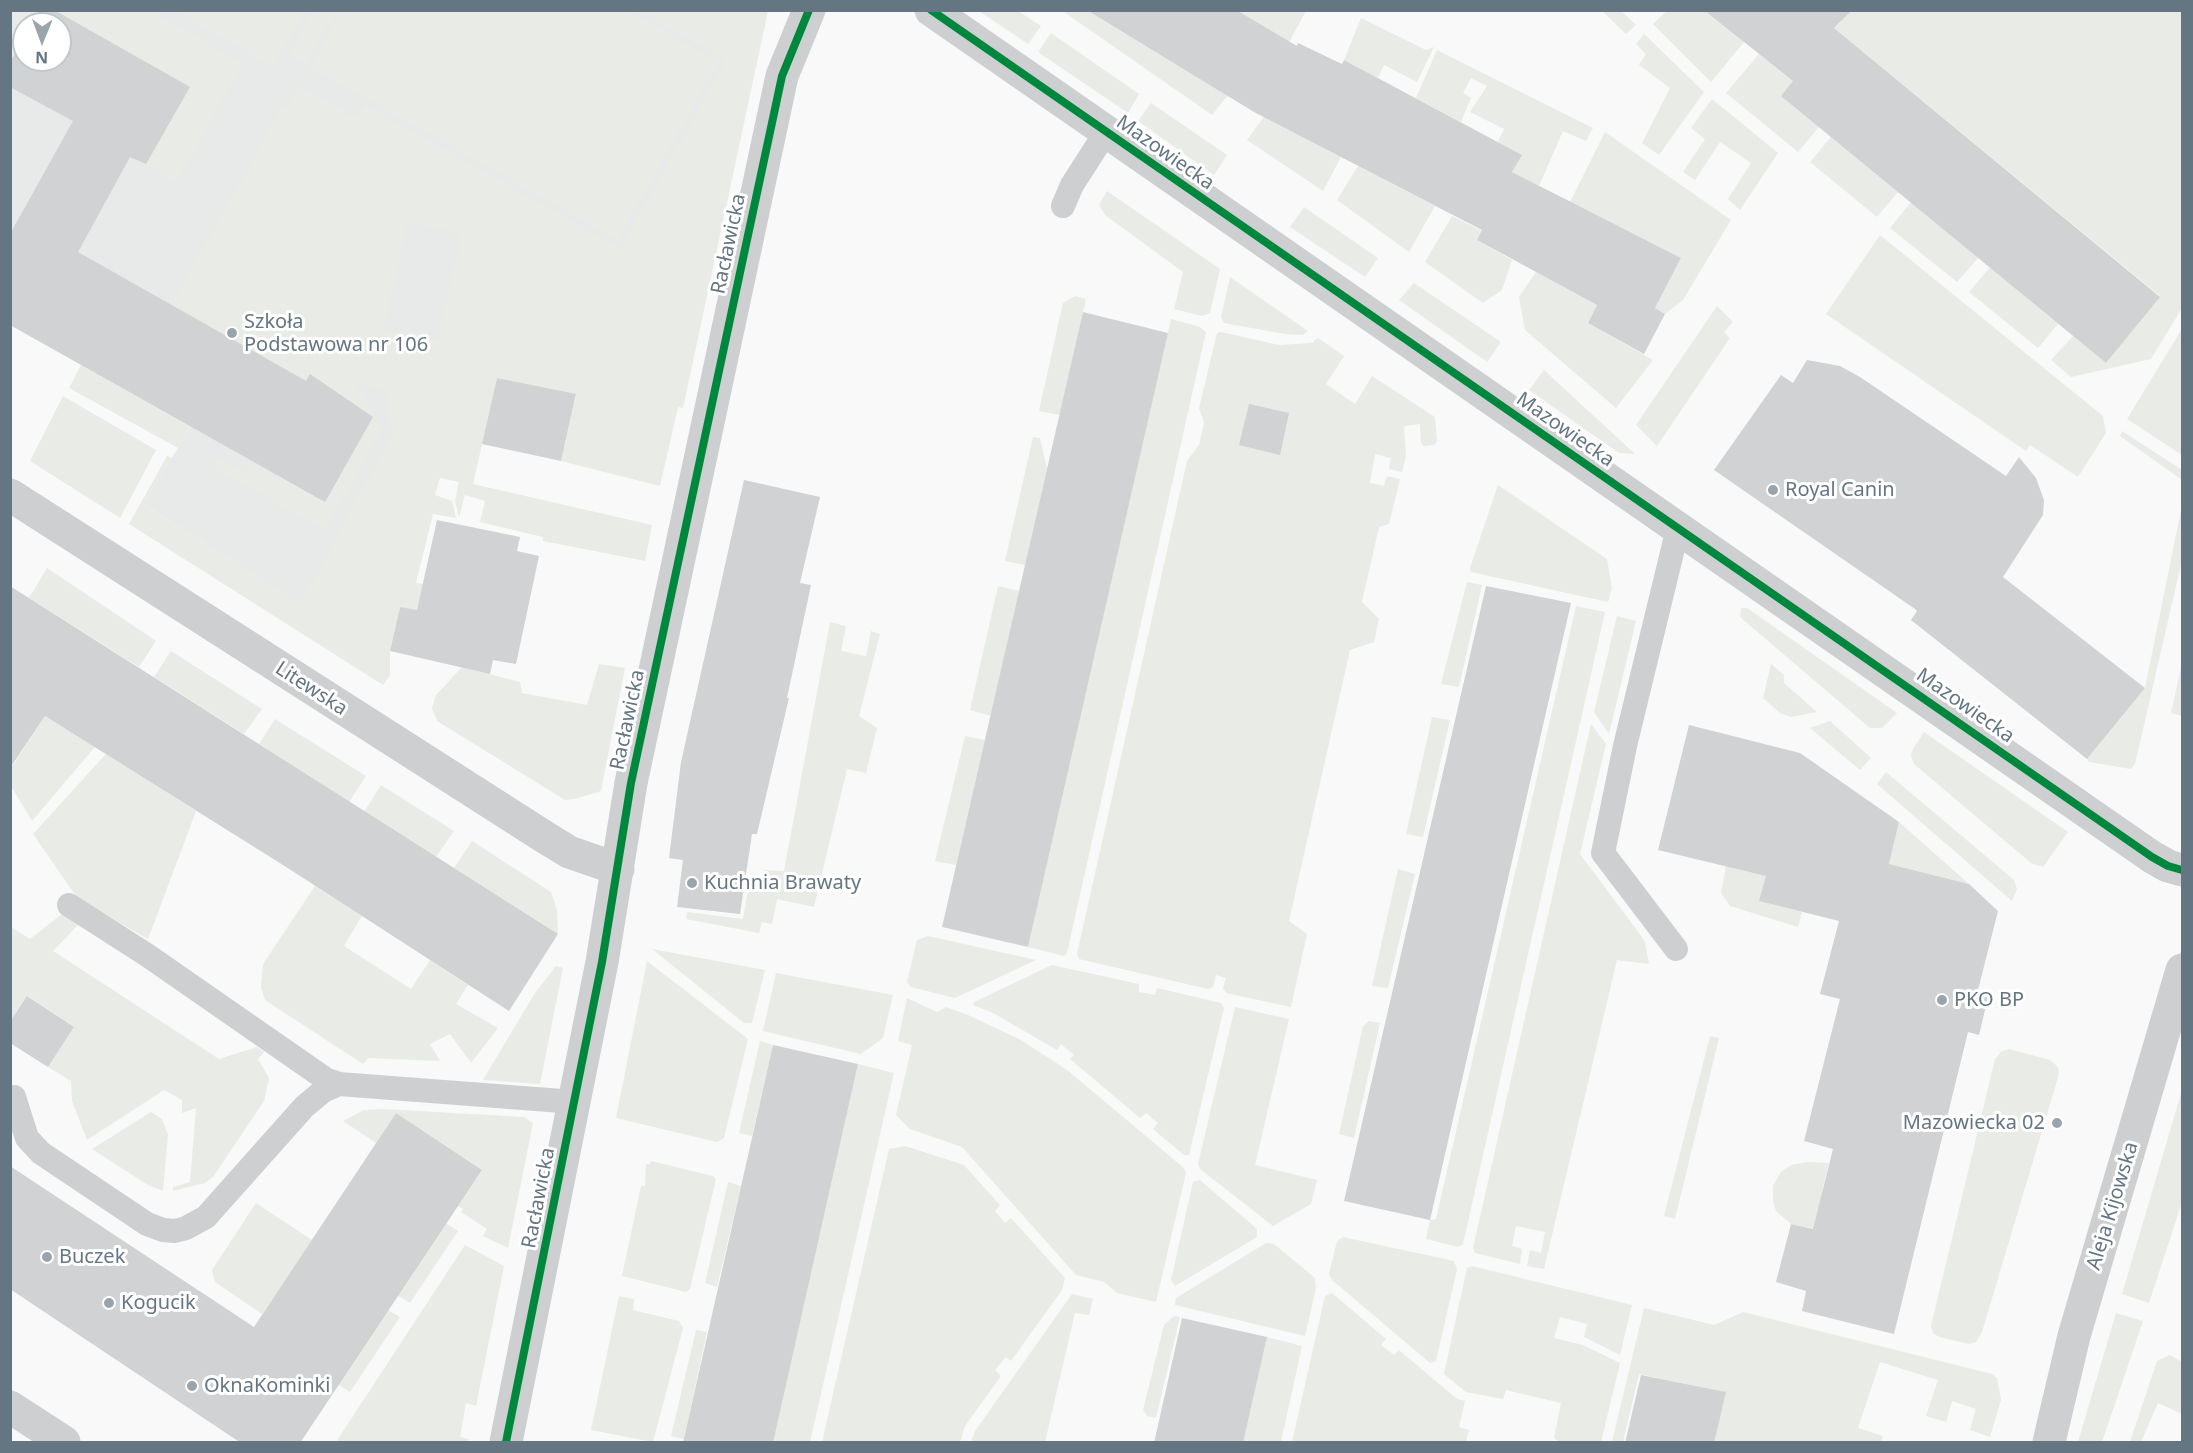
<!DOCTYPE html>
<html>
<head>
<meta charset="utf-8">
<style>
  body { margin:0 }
  #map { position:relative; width:2193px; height:1453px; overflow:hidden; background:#f9f9f9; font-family:"Noto Sans",sans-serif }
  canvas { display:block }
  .frame { position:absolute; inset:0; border:12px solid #657683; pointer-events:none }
  .north { position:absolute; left:12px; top:12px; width:60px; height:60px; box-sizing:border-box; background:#fff; border:2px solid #c1c8cd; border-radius:50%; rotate:181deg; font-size:16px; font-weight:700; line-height:24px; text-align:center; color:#657683 }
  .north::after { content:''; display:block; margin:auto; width:21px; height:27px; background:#99a4ac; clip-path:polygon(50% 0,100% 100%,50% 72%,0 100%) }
</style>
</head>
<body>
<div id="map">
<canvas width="2193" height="1453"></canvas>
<div class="frame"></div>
<div class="north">N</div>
</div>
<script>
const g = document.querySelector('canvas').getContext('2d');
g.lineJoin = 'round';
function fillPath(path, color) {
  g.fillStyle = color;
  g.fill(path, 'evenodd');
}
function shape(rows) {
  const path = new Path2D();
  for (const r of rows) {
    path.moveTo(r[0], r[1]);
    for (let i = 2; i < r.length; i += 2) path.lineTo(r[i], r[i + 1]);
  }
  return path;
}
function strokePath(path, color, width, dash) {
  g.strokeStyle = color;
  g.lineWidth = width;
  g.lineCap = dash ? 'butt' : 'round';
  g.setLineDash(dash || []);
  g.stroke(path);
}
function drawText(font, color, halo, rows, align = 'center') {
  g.font = font + ' "Noto Sans",sans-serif';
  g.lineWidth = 6;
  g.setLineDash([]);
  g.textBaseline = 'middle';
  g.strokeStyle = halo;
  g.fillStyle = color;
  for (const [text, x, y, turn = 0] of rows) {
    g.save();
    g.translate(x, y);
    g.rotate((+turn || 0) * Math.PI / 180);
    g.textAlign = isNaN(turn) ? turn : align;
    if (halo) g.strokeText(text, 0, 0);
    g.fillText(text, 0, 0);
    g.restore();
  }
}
fillPath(shape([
  [11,11,762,11,704,284,463,234,370,648,143,504,191,427,11,325],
  [24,24,60,24,60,60,24,60]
]), '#e8e9e9');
fillPath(shape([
  [342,10,628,11,719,62,618,240,310,67],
  [21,11,40,11,32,24,24,24,24,38,11,62,11,29],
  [54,11,151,11,243,63,176,183,146,164,190,86],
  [176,11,306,11,273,67],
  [313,11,337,11,306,64,288,53],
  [638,11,768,11,683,408,678,407,660,486,561,461,576,395,497,378,473,484,652,525,645,561,543,541,543,537,480,522,485,501,465,495,459,517,455,501,459,482,440,478,435,495,452,501,456,518,433,514,416,583,423,584,440,616,400,607,390,651,390,676,383,685,129,524,167,456,172,458,143,504,300,603,337,540,335,537,392,436,386,392,356,382,382,431,325,531,211,466,216,457,245,474,252,461,325,502,373,417,171,305,283,106,287,107,299,86,356,118,365,105,620,248,726,60],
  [408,222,462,234,437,341,384,330],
  [979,11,1018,11,1041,26,1028,44],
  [1066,11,1102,11,1228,95,1212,115,1064,12],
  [1236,11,1306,11,1287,46],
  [1602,11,1621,11,1636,25,1626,34],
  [1667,11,1716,11,1744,42,1711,82,1653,24],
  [1827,11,2182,11,2182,308,2151,359,2071,377,2051,360,2073,336,2106,363,2160,296,1834,28,1841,22],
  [1361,18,1426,50,1434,47,1417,82,1384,65,1378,78,1344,60],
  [1051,33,1139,94,1128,113,1038,52],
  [1644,34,1704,92,1659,155,1642,143,1670,88,1639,65,1646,54,1636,44],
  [1437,50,1593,128,1586,141,1563,131,1539,186,1512,172,1521,155,1498,142,1504,129,1470,112,1487,86,1471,78,1463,93,1471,98,1461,122,1416,98],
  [1759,54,1793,81,1819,127,1798,152,1726,93],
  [1712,99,1778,153,1740,210,1728,199,1751,163,1720,142,1695,180,1683,172,1705,139,1691,128],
  [1151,103,1227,155,1214,175,1138,121],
  [1264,117,1341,157,1323,191,1247,140],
  [1605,132,1731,220,1683,300,1665,314,1655,308,1681,258,1570,202],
  [1831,137,1898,192,1877,217,1810,162],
  [1358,166,1435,206,1409,252,1337,200],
  [1107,191,1220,269,1210,313,1202,316,1174,309,1183,272,1105,215,1099,205],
  [1911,202,1978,258,1957,282,1890,228],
  [1304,207,1378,258,1365,277,1290,227],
  [1452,216,1482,231,1477,240,1512,260,1502,290,1483,303,1425,262],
  [1880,235,2103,416,2106,433,2078,477,2030,445,2026,451,1826,314],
  [1990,267,2058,324,2038,348,1969,292],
  [1536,272,1597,305,1588,323,1653,360,1616,408,1525,330,1519,297],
  [1230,277,1308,331,1303,335,1285,334,1224,323,1221,317],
  [1414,283,1501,342,1487,362,1399,300],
  [1075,296,1086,299,1060,415,1039,411,1063,303],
  [1717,306,1733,322,1724,332,1730,338,1657,446,1636,425],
  [1171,319,1200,327,1206,332,1067,953,1064,956,1028,947],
  [2182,329,2182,455,2127,419],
  [1221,332,1279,345,1312,343,1318,338,1344,356,1326,384,1355,404,1372,376,1435,417,1437,441,1434,445,1424,446,1421,443,1420,424,1404,426,1406,455,1402,472,1389,469,1391,458,1375,454,1370,483,1384,486,1387,476,1400,479,1389,524,1379,527,1362,602,1379,619,1374,642,1350,650,1289,921,1307,934,1291,1007,1226,993,1223,988,1226,978,1216,975,1213,987,1208,989,1079,959,1077,954,1187,461,1199,445,1204,423,1199,408,1217,333],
  [81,365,191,427,178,448,69,388],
  [1544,370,1635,454,1619,453,1529,390],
  [63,396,156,450,120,518,30,461],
  [2122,431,2182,470,2182,480,2120,436],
  [1033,437,1040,438,1047,469,1025,565,1005,561],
  [1498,485,1607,559,1612,588,1608,602,1471,572,1470,568],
  [2182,505,2182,560,2135,764,2131,769,2089,762,2087,759,2145,688],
  [47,568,156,641,139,667,29,598],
  [1467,582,1482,585,1459,687,1441,684],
  [998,586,1019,591,991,716,970,710],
  [1576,606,1605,612,1463,1244,1458,1247,1426,1239,1430,1220,1436,1219],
  [1741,608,1747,608,1897,713,1882,728,1870,728,1740,617],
  [1617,616,1636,621,1609,734,1594,712],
  [830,622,846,626,841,651,866,656,871,631,880,634,859,716,877,728,866,773,847,769,814,907,777,899,772,924,762,922,759,933,686,919,687,912,743,919,750,879,763,881,764,870,784,871],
  [171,651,262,709,244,734,154,677],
  [2182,663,2182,716,2171,713],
  [599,664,625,668,601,791,575,799,565,800,437,721,432,708,436,695,462,667,520,682,522,693,587,705],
  [1771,664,1784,675,1784,683,1817,712,1791,717,1780,713,1763,698],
  [45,716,95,747,32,821,11,786,11,768],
  [1432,717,1450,720,1423,837,1406,834],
  [275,719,366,776,349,802,259,744],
  [1830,721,1871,758,1860,770,1810,728],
  [1591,724,1606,744,1580,854,1639,933,1645,942,1649,964,1617,960,1544,1269,1527,1266,1530,1250,1541,1253,1545,1232,1516,1226,1512,1246,1522,1249,1520,1264,1475,1253,1473,1248],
  [1924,732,2068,832,2043,867,2031,863,1914,764,1911,755,1913,749],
  [965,736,985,740,956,865,935,861],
  [106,754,196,811,148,939,78,899,33,834],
  [1886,772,2014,880,2017,889,2012,901,1877,784],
  [381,785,454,831,436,857,364,812],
  [1899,822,1969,884,1889,864],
  [472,841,551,892,557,910,558,934,454,868],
  [1726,866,1766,876,1760,901,1802,912,1798,927,1730,906,1721,893],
  [1398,869,1415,874,1388,988,1372,986],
  [315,886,362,916,344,946,411,989,430,960,468,985,456,1004,498,1028,471,1063,450,1034,430,1044,440,1061,368,1058,363,1064,265,1000,261,987,263,964],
  [62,914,79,924,53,951,219,1059,257,1047,264,1052,258,1059,269,1078,264,1101,213,1177,205,1183,173,1191,173,1187,190,1182,196,1108,182,1113,182,1100,164,1090,87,1140,72,1101,71,1081,48,1067,74,1027,28,996,11,1022,11,927,30,939],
  [928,936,1036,960,955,998,911,987,907,982,917,940],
  [652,949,765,970,752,1023,744,1023],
  [647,961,748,1039,724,1138,717,1142,616,1118],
  [1052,965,1139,984,1139,992,1155,995,1157,988,1221,1003,1224,1008,1189,1155,1184,1155,1153,1129,1158,1123,1146,1113,1140,1118,1070,1059,1074,1055,1061,1044,1057,1050,993,1013,973,1005,974,1002],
  [556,966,563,968,540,1084,483,1080,535,993],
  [776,973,893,995,883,1038,861,1054,763,1031],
  [907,998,937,1012,946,1007,968,1015,1021,1040,1067,1070,1184,1168,1186,1173,1156,1302,1117,1293,1104,1282,1076,1275,962,1147,910,1129,896,1115,912,1045,898,1041],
  [1235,1007,1289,1019,1255,1165,1317,1180,1311,1204,1273,1226,1200,1169,1198,1164],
  [1369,1021,1380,1023,1354,1138,1339,1134,1363,1026],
  [1710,1036,1719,1038,1675,1219,1664,1216],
  [760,1041,773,1045,752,1136,739,1133],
  [2009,1049,2050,1060,2058,1067,2059,1074,1982,1332,1976,1342,1969,1344,1939,1337,1933,1333,1931,1326,1995,1059,2001,1052],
  [858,1064,894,1073,810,1442,773,1442],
  [2182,1090,2182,1202,2149,1303,2122,1294],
  [383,1109,524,1117,533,1123,508,1248,483,1236,487,1229,461,1212,463,1209,458,1206,482,1170,396,1113,376,1143,343,1121,364,1110],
  [151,1112,162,1119,168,1135,163,1191,148,1185,92,1149],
  [905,1146,964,1165,1000,1205,995,1211,1005,1223,1011,1218,1065,1278,1062,1290,1011,1361,1006,1357,995,1370,1001,1376,965,1426,960,1442,822,1442,889,1149],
  [651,1161,713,1176,716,1179,690,1289,686,1292,622,1276,641,1186,645,1186,646,1164,650,1164],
  [1808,1162,1829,1163,1822,1191,1830,1194,1822,1230,1791,1224,1776,1211,1773,1201,1773,1186,1781,1172,1791,1165],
  [1200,1180,1257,1229,1257,1237,1175,1286,1171,1280,1193,1182],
  [728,1182,741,1186,717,1287,705,1283],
  [256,1203,312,1240,262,1314,215,1282,212,1270],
  [446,1223,458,1231,410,1303,398,1296],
  [1343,1237,1454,1261,1457,1269,1436,1361,1430,1363,1332,1280,1329,1274,1337,1241],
  [1266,1243,1274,1244,1315,1278,1316,1288,1305,1336,1175,1305,1176,1298],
  [465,1245,504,1266,476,1406,466,1403,460,1437,469,1439,468,1442,336,1442],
  [1472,1266,1632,1305,1620,1355,1584,1337,1587,1324,1560,1317,1554,1338,1583,1345,1620,1363,1601,1442,1559,1442,1554,1438,1561,1403,1506,1390,1503,1399,1466,1392,1444,1374,1467,1268],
  [1332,1293,1386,1339,1381,1345,1394,1355,1399,1350,1457,1399,1465,1401,1459,1427,1469,1430,1466,1442,1292,1442,1325,1296],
  [1072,1294,1093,1299,1089,1315,1075,1313,1045,1442,971,1442,975,1431],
  [619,1296,634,1299,633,1310,679,1321,683,1328,653,1442,591,1430],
  [1644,1308,1714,1325,1743,1312,1992,1374,1997,1378,2001,1400,1990,1437,1970,1430,1976,1409,1952,1401,1946,1422,1926,1416,1938,1380,1880,1362,1858,1428,1883,1436,1881,1442,1714,1442,1725,1392,1639,1374,1623,1442,1612,1442],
  [388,1310,400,1317,350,1392,338,1385],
  [2116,1313,2143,1321,2102,1442,2078,1442],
  [1174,1316,1180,1317,1156,1418,1147,1416,1143,1410,1164,1325],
  [696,1330,707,1332,684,1439,671,1436],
  [1267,1337,1302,1346,1281,1442,1243,1442],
  [2170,1355,2182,1362,2182,1414,2158,1403,2141,1442,2130,1442,2157,1361]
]), '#e8ebe6');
fillPath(shape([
  [40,10,54,10,190,87,146,164,130,157,78,252,306,381,310,374,373,417,325,502,10,325,10,234,73,121,10,87,10,62,24,38,24,60,60,60,60,24,32,24],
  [1087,10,1236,10,1297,46,1298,43,1342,64,1344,60,1522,155,1512,172,1681,258,1655,308,1665,314,1644,354,1588,323,1597,305,1477,240,1482,230,1254,112],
  [1704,10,1852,10,1834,28,2160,297,2106,363,1781,96,1793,81],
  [1083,312,1168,333,1028,947,942,927],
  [1807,360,1840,366,1860,377,2006,476,2019,457,2036,478,2044,500,2043,515,2003,577,2145,688,2087,759,1911,620,1917,611,1915,609,1714,470,1781,375,1793,383],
  [497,378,576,394,561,461,482,444],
  [1249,404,1289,413,1280,455,1239,445],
  [744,480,820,497,800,583,811,585,787,698,789,698,757,834,752,834,740,914,677,907,683,860,669,858,681,762],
  [437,520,520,537,517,551,539,556,516,664,493,660,490,674,390,651,400,607,417,610],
  [10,586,558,934,509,1011,283,865,45,716,10,768],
  [1486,586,1571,603,1430,1220,1344,1201],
  [1689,725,1800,753,1899,822,1889,864,1969,884,1998,911,1977,994,1988,997,1979,1035,1968,1032,1894,1334,1802,1311,1806,1291,1776,1282,1791,1224,1813,1229,1833,1149,1804,1141,1840,999,1820,994,1839,921,1759,901,1766,876,1658,850],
  [27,996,74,1027,48,1067,10,1043,10,1022],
  [773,1045,858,1064,773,1443,683,1443],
  [396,1113,482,1170,300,1443,241,1443,10,1289,10,1166,254,1327],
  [1182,1318,1267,1337,1243,1443,1154,1443],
  [1641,1375,1726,1392,1714,1443,1625,1443]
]), '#d0d2d3');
strokePath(shape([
  [1063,206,1072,185,1106,132],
  [69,905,147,955,327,1080,339,1084,575,1102],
  [1676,949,1603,853,1625,746,1678,528],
  [14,1097,27,1138,41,1153,147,1224,163,1230,175,1231,186,1228,206,1217,304,1107,323,1091,339,1084]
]), '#cecfd0', 24);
strokePath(shape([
  [931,10,2152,857,2168,866,2182,870],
  [10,495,543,836,569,852,618,869],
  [506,1442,602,962,631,783,782,76,809,10]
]), '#cecfd0', 33);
strokePath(shape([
  [10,1407,64,1442],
  [2049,1442,2074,1336,2182,970]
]), '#cecfd0', 33);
strokePath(shape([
  [931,10,2152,857,2168,866,2182,870],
  [506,1442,602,962,631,783,782,76,809,10]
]), '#00873e', 8);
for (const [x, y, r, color] of [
  [232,333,6,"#99a4ac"],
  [1773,490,6,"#99a4ac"],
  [692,883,6,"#99a4ac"],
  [1942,1000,6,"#99a4ac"],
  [2057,1123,6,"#99a4ac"],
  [47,1257,6,"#99a4ac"],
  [109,1303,6,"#99a4ac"],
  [192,1386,6,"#99a4ac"]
]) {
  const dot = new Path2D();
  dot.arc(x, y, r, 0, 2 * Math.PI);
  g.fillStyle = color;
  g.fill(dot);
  strokePath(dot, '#fff', 2);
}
drawText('20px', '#657683', '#fff', [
  ["Mazowiecka",1165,153,35],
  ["Racławicka",729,244,-78],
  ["Mazowiecka",1565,430,35],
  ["Litewska",311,689,33],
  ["Mazowiecka",1965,706,35],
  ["Racławicka",628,720,-78],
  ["Racławicka",539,1198,-79],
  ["Aleja Kijowska",2113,1206,-73]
]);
drawText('20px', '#657683', '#fff', [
  ["Szkoła",244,322],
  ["Podstawowa nr 106",244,345],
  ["Royal Canin",1785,490],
  ["Kuchnia Brawaty",704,883],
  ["PKO BP",1954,1000],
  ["Mazowiecka 02",2045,1123,"right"],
  ["Buczek",59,1257],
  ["Kogucik",121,1303],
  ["OknaKominki",204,1386]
], 'left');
</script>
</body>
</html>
